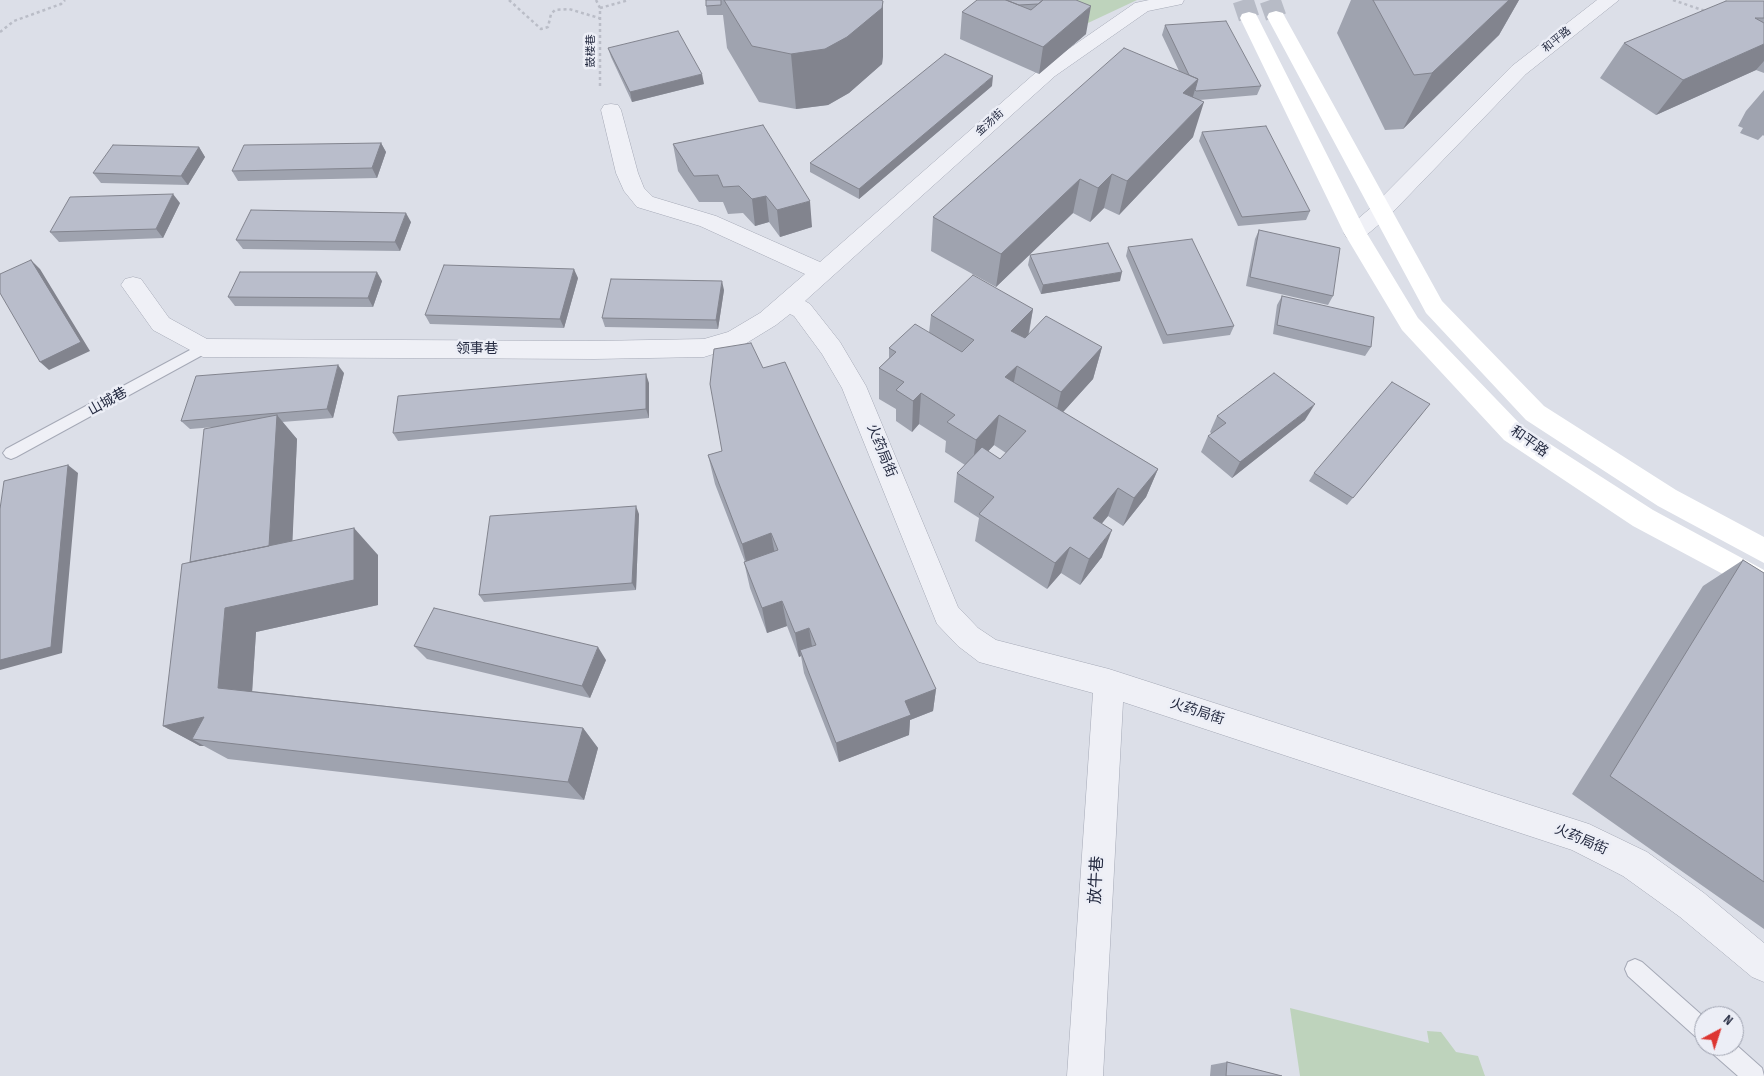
<!DOCTYPE html>
<html>
<head>
<meta charset="utf-8">
<style>
  body { margin:0 }
  #map { position:relative; width:1764px; height:1076px; overflow:hidden; background:#dcdfe8; font-family:"Sofia Sans Condensed",sans-serif }
  canvas { display:block }
  .north { position:absolute; left:1694px; top:1006px; width:50px; height:50px; box-sizing:border-box; background:#eceef6; border:1px solid #9ca0ad; border-radius:50%; rotate:40deg; font-size:14px; font-weight:700; line-height:20px; text-align:center; color:#242a40 }
  .north::after { content:''; display:block; margin:auto; width:18px; height:22px; background:#dd3632; clip-path:polygon(50% 0,100% 100%,50% 72%,0 100%) }
</style>
</head>
<body>
<div id="map">
<canvas width="1764" height="1076"></canvas>
<div class="north">N</div>
</div>
<script>
const g = document.querySelector('canvas').getContext('2d');
g.lineJoin = 'round';
function fillPath(path, color) {
  g.fillStyle = color;
  g.fill(path, 'evenodd');
}
function shape(rows) {
  const path = new Path2D();
  for (const r of rows) {
    path.moveTo(r[0], r[1]);
    for (let i = 2; i < r.length; i += 2) path.lineTo(r[i], r[i + 1]);
  }
  return path;
}
function strokePath(path, color, width, dash) {
  g.strokeStyle = color;
  g.lineWidth = width;
  g.lineCap = dash ? 'butt' : 'round';
  g.setLineDash(dash || []);
  g.stroke(path);
}
function drawText(font, color, halo, rows, align = 'center') {
  g.font = font + ' "Sofia Sans Condensed","Noto Sans SC",sans-serif';
  g.lineWidth = 5;
  g.setLineDash([]);
  g.textBaseline = 'middle';
  g.strokeStyle = halo;
  g.fillStyle = color;
  for (const [text, x, y, turn = 0] of rows) {
    g.save();
    g.translate(x, y);
    g.rotate((+turn || 0) * Math.PI / 180);
    g.textAlign = isNaN(turn) ? turn : align;
    if (halo) g.strokeText(text, 0, 0);
    g.fillText(text, 0, 0);
    g.restore();
  }
}
fillPath(shape([
  [1067,0,1137,0,1088,23],
  [1290,1008,1429,1043,1427,1031,1441,1032,1456,1052,1478,1056,1485,1076,1300,1076]
]), '#bed3bc');
strokePath(shape([
  [1243,0,1249,18],
  [1270,0,1276,17]
]), '#b7bbc6', 21, [21, 11]);
const lane = shape([
  [203,343,208,344,210,348,208,352,16,457,11,459,6,457,3,453,6,449,203,343],
  [1635,959,1642,962,1704,1017,1704,1042,1697,1038,1628,976,1625,969,1628,962,1635,959],
  [1734,1043,1762,1068,1764,1076,1738,1076,1713,1054,1710,1046,1734,1046,1734,1043]
]);
const street = shape([
  [1149,0,1184,0,1182,4,1148,11,1055,76,805,301,810,304,840,342,866,386,958,607,978,628,996,640,1109,669,1589,824,1647,852,1704,893,1764,943,1764,982,1752,977,1680,917,1623,876,1572,850,1123,702,1103,1076,1067,1076,1093,693,979,662,958,646,937,624,842,388,822,354,794,316,790,314,776,325,745,344,704,357,594,359,203,357,153,330,121,285,125,279,133,277,141,279,169,318,207,339,594,341,704,339,728,332,760,313,805,274,700,226,637,207,624,191,616,173,601,110,604,105,611,104,618,105,621,110,638,173,644,188,653,197,716,216,820,262,1041,68,1135,3,1149,0],
  [1597,0,1619,0,1526,74,1389,216,1363,238,1355,241,1347,238,1344,233,1347,228,1373,206,1512,66,1597,0]
]);
strokePath(lane, '#a5a9b6', 2);
strokePath(street, '#a5a9b6', 1);
strokePath(shape([
  [509,0,541,29,548,27,551,14,555,10,569,9,599,18],
  [596,0,600,8],
  [1673,0,1705,11],
  [0,32,14,21,61,4,65,0],
  [600,86,600,8,629,0]
]), '#babdc7', 2.5, [3, 3]);
fillPath(lane, '#eff0f6');
fillPath(street, '#eff0f6');
fillPath(shape([
  [1276,11,1283,13,1285,17,1442,301,1544,406,1676,490,1764,537,1764,563,1658,506,1526,420,1426,313,1267,17,1269,13,1276,11],
  [1249,12,1256,14,1258,18,1366,232,1418,318,1522,426,1653,510,1764,570,1764,596,1633,526,1504,440,1402,330,1344,233,1240,18,1242,14,1249,12]
]), '#fff');
fillPath(shape([
  [706,0,881,0,883,56,882,64,849,93,828,105,796,109,759,102,727,48,723,15,707,15,706,6],
  [977,0,1076,0,1086,34,1039,74,960,39,962,12],
  [1351,0,1519,0,1499,35,1403,129,1385,130,1337,33],
  [1764,1,1764,73,1756,70,1656,115,1600,78,1624,43],
  [1165,25,1261,86,1257,95,1199,100,1193,137,1119,215,1104,208,1090,222,1073,213,996,287,931,251,933,217,1179,71,1162,35],
  [608,48,704,84,632,102,611,57],
  [992,86,859,199,810,172,810,163],
  [1764,90,1764,136,1763,135,1758,140,1740,133,1743,128,1738,126,1746,111],
  [763,125,812,227,780,237,769,222,755,226,743,213,728,214,723,202,699,202,678,171,673,144],
  [1202,132,1310,211,1306,220,1238,226,1199,141],
  [381,143,386,152,377,178,238,181,232,171],
  [199,147,205,157,188,185,101,183,93,173],
  [180,203,163,238,59,242,50,232],
  [411,222,400,251,243,249,236,240],
  [1259,230,1333,296,1328,305,1246,286,1255,239],
  [1128,247,1234,326,1230,335,1163,344,1126,256],
  [1030,255,1120,281,1041,294,1028,265],
  [578,278,564,328,430,324,425,315],
  [382,281,373,307,235,306,228,297],
  [724,290,718,329,605,327,602,318],
  [1282,296,1371,347,1365,356,1273,334,1277,305],
  [1033,309,1029,334,1102,347,1093,379,1063,412,1158,469,1146,497,1123,526,1108,516,1102,523,1102,557,1080,585,1061,573,1047,589,975,541,979,518,954,502,957,473,965,465,945,452,946,441,919,424,912,432,896,421,896,409,879,399,879,368,889,358,889,348,929,333,931,315],
  [994,445,1006,453,1000,459,988,451],
  [763,368,936,689,933,711,910,720,909,735,839,762,804,673,801,656,799,657,787,626,767,633,750,588,744,562,745,562,715,484,708,455,722,451],
  [344,373,333,418,282,422,297,439,292,541,378,555,378,605,256,632,252,691,583,728,598,748,584,800,228,759,204,746,200,746,163,726,190,562,215,427,190,429,181,421],
  [649,383,649,418,398,441,393,433],
  [1423,413,1347,505,1309,481,1314,473],
  [1217,416,1305,420,1232,478,1201,452,1208,436,1212,434,1210,432],
  [639,514,636,590,484,602,479,595],
  [1743,560,1764,573,1764,929,1572,794,1703,586],
  [414,646,606,660,590,698,427,659],
  [1227,1062,1282,1076,1210,1076,1211,1065]
]), '#9fa3af');
fillPath(shape([
  [1509,0,1519,0,1499,35,1403,129,1432,73],
  [883,1,883,56,882,64,849,93,828,105,796,109,791,54],
  [1091,6,1086,34,1039,74,1043,47],
  [1764,44,1764,61,1756,70,1656,115,1683,80],
  [702,74,704,84,632,102,630,92],
  [993,76,992,86,859,199,859,189],
  [1198,79,1188,114,1183,93],
  [1204,102,1193,137,1119,215,1127,181],
  [381,143,386,152,377,178,372,168],
  [199,147,205,157,188,185,181,176],
  [1112,174,1104,208,1090,222,1098,188],
  [1080,179,1073,213,996,287,1001,254],
  [173,194,180,203,163,238,156,229],
  [766,196,769,222,755,226,752,199],
  [810,201,812,227,780,237,777,210],
  [406,213,411,222,400,251,395,242],
  [31,260,40,269,90,351,49,370,40,362],
  [574,269,578,278,564,328,560,319],
  [377,272,382,281,373,307,368,298],
  [1122,272,1120,281,1041,294,1043,285],
  [722,281,724,290,718,329,716,320],
  [1033,309,1027,341,1011,331],
  [1102,347,1093,379,1054,422,1061,392],
  [338,365,344,373,333,418,327,409],
  [1017,366,1011,397,1005,377],
  [646,374,649,383,649,418,646,409],
  [921,393,919,424,912,432,913,401],
  [1315,404,1305,420,1232,478,1240,462],
  [277,415,297,439,291,574,214,590],
  [999,415,994,445,972,469,976,440],
  [68,465,78,473,62,653,0,670,0,660],
  [1158,469,1146,497,1123,526,1134,498],
  [1118,488,1108,516,1084,545,1093,518],
  [636,506,639,514,636,590,632,583],
  [354,528,378,555,378,605,256,632,251,709,218,688,225,608],
  [1112,530,1102,557,1080,585,1089,559],
  [771,533,776,560,748,570,742,544],
  [1070,547,1061,573,1047,589,1055,563],
  [782,601,787,626,767,633,762,608],
  [809,628,813,652,800,650,801,656,799,657,795,633],
  [598,647,606,660,590,698,582,686],
  [936,689,933,711,910,720,909,735,839,762,836,743,905,701],
  [204,717,192,739,204,746,200,746,163,726],
  [583,728,598,748,584,800,568,782]
]), '#82848e');
const building = shape([
  [706,0,721,0,721,5,706,6,706,0],
  [724,0,881,0,883,1,882,8,847,37,825,49,791,54,752,46,724,0],
  [977,0,1006,0,1031,10,1043,0,1076,0,1091,6,1043,47,962,12,977,0],
  [1006,0,1043,0,1038,4,1019,5,1006,0],
  [1373,0,1509,0,1432,73,1414,75,1373,0],
  [1726,1,1764,1,1764,18,1755,18,1764,23,1764,44,1683,80,1624,43,1726,1],
  [1226,21,1261,86,1196,91,1195,90,1198,79,1189,75,1165,25,1226,21],
  [678,31,702,74,630,92,608,48,678,31],
  [1124,48,1198,79,1183,93,1204,102,1127,181,1112,174,1098,188,1080,179,1001,254,933,217,1124,48],
  [945,54,993,76,859,189,810,163,945,54],
  [763,125,810,201,777,210,766,196,752,199,739,186,723,187,718,175,694,176,673,144,763,125],
  [1266,126,1310,211,1242,217,1202,132,1266,126],
  [381,143,372,168,232,171,244,145,381,143],
  [113,145,199,147,181,176,93,173,113,145],
  [173,194,156,229,50,232,70,197,173,194],
  [251,210,406,213,395,242,236,240,251,210],
  [1259,230,1340,248,1333,296,1250,277,1259,230],
  [1192,239,1234,326,1167,335,1128,247,1192,239],
  [1108,243,1122,272,1043,285,1030,255,1108,243],
  [31,260,81,342,40,362,0,293,0,274,31,260],
  [444,265,574,269,560,319,425,315,444,265],
  [240,272,377,272,368,298,228,297,240,272],
  [973,275,1033,309,1011,331,1025,338,1046,316,1102,347,1061,392,1017,366,1005,377,1158,469,1134,498,1118,488,1093,518,1112,530,1089,559,1070,547,1055,563,979,514,994,497,957,473,982,447,1000,459,1026,431,999,415,976,440,947,422,955,415,921,393,913,401,896,390,904,382,879,368,896,352,889,348,915,324,962,352,974,340,931,315,973,275],
  [611,279,722,281,716,320,602,318,611,279],
  [1282,296,1374,317,1371,347,1277,325,1282,296],
  [751,343,763,368,785,362,936,689,905,701,911,715,836,743,800,650,816,645,809,628,795,633,782,601,762,608,744,562,778,550,771,533,742,544,708,455,722,451,710,384,714,349,751,343],
  [338,365,327,409,181,421,196,376,338,365],
  [1274,373,1315,404,1240,462,1208,436,1226,423,1217,416,1274,373],
  [646,374,646,409,393,433,398,396,646,374],
  [1392,382,1430,404,1353,498,1314,473,1392,382],
  [277,415,269,546,190,562,204,429,277,415],
  [68,465,51,647,0,660,0,509,4,481,68,465],
  [636,506,632,583,479,595,490,516,636,506],
  [354,528,354,580,225,608,218,688,583,728,568,782,192,739,204,717,163,726,182,564,354,528],
  [1743,560,1764,573,1764,882,1610,776,1743,560],
  [434,608,598,647,582,686,414,646,434,608],
  [1227,1062,1282,1076,1226,1076,1227,1062]
]);
fillPath(building, '#b9bdcb');
strokePath(building, '#82848e', 1);
drawText('11px', '#242a40', '#eceef6', [
  ["和平路",1557,40,-39],
  ["鼓楼巷",591,51,-90],
  ["金汤街",990,123,-42]
]);
drawText('14px', '#242a40', '#eceef6', [
  ["领事巷",477,349],
  ["山城巷",108,402,-29],
  ["和平路",1529,442,35],
  ["火药局街",881,451,68],
  ["火药局街",1197,712,18],
  ["火药局街",1581,840,23]
]);
drawText('16px', '#242a40', '#eceef6', [
  ["放牛巷",1097,880,-87]
]);
</script>
</body>
</html>
